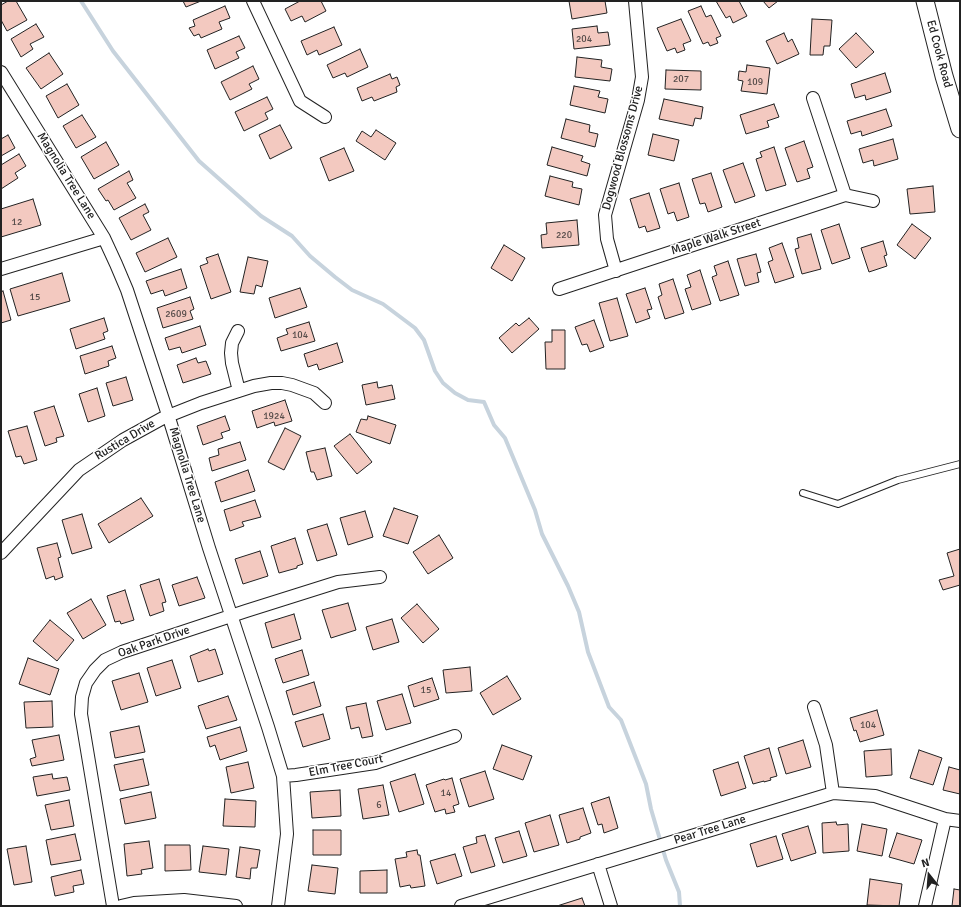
<!DOCTYPE html>
<html>
<head>
<meta charset="utf-8">
<style>
  body { margin:0 }
  #map { position:relative; width:961px; height:907px; overflow:hidden; background:#fff; font-family:Signika,sans-serif }
  canvas { display:block }
  .frame { position:absolute; inset:0; border:2px solid #222; pointer-events:none }
  .north { position:absolute; left:909px; top:855px; width:40px; height:40px; -webkit-text-stroke:3px #fff; paint-order:stroke; rotate:343deg; font-size:11px; font-weight:700; line-height:16px; text-align:center; color:#222 }
  .north::after { content:''; display:block; margin:auto; width:14px; height:18px; background:#222; clip-path:polygon(50% 0,100% 100%,50% 72%,0 100%) }
</style>
</head>
<body>
<div id="map">
<canvas width="961" height="907"></canvas>
<div class="frame"></div>
<div class="north">N</div>
</div>
<script>
const g = document.querySelector('canvas').getContext('2d');
g.lineJoin = 'round';
function shape(rows) {
  const path = new Path2D();
  for (const r of rows) {
    path.moveTo(r[0], r[1]);
    for (let i = 2; i < r.length; i += 2) path.lineTo(r[i], r[i + 1]);
  }
  return path;
}
function strokePath(path, color, width, dash) {
  g.strokeStyle = color;
  g.lineWidth = width;
  g.lineCap = dash ? 'butt' : 'round';
  g.setLineDash(dash || []);
  g.stroke(path);
}
function fillPath(path, color) {
  g.fillStyle = color;
  g.fill(path, 'evenodd');
}
function drawText(font, color, halo, rows, align = 'center') {
  g.font = font + ' Signika,sans-serif';
  g.lineWidth = 3;
  g.setLineDash([]);
  g.textBaseline = 'middle';
  g.strokeStyle = halo;
  g.fillStyle = color;
  for (const [text, x, y, turn = 0] of rows) {
    g.save();
    g.translate(x, y);
    g.rotate((+turn || 0) * Math.PI / 180);
    g.textAlign = isNaN(turn) ? turn : align;
    if (halo) g.strokeText(text, 0, 0);
    g.fillText(text, 0, 0);
    g.restore();
  }
}
strokePath(shape([
  [81,1,113,51,199,161,261,216,292,236,310,256,335,277,352,290,383,304,415,328,424,340,435,371,443,383,455,393,468,400,484,402,494,425,505,438,535,510,542,534,568,586,579,612,588,652,609,707,621,720,646,784,651,809,666,860,679,892,680,906]
]), '#c7d3dd', 4);
const building = shape([
  [8,1,16,1,27,20,7,31,1,20,1,5,8,1],
  [183,1,201,1,186,7,183,1],
  [300,1,321,1,326,11,305,22,302,16,291,21,285,9,300,1],
  [569,1,605,1,607,13,572,19,569,1],
  [716,1,739,1,747,16,733,23,730,16,726,18,716,1],
  [763,1,778,1,769,8,763,1],
  [225,6,230,18,219,22,222,29,201,38,199,34,194,36,189,28,195,26,193,20,225,6],
  [701,6,706,17,711,15,721,36,716,38,718,43,710,46,708,42,703,44,688,11,701,6],
  [681,19,691,41,683,44,685,50,677,53,675,48,667,51,657,28,681,19],
  [812,19,832,20,830,46,824,46,823,55,810,55,812,19],
  [36,24,44,37,30,44,33,49,21,57,11,39,36,24],
  [597,26,598,33,608,32,610,45,574,49,572,29,597,26],
  [334,27,342,45,319,55,317,50,307,55,301,41,334,27],
  [784,33,788,42,792,39,799,54,777,64,766,41,784,33],
  [856,33,874,52,856,68,839,49,856,33],
  [239,36,245,48,236,52,239,58,215,69,207,50,239,36],
  [360,49,368,67,347,77,345,73,333,78,327,65,360,49],
  [49,53,63,74,41,89,26,68,49,53],
  [577,57,602,60,601,67,612,69,610,81,575,77,577,57],
  [747,65,770,68,767,94,741,91,743,81,738,80,739,71,746,72,747,65],
  [253,66,259,79,249,84,252,89,230,100,221,82,253,66],
  [666,70,701,71,701,90,665,89,666,70],
  [885,73,891,92,866,100,865,95,855,98,851,84,885,73],
  [390,74,392,79,397,77,400,85,396,87,397,92,374,101,372,97,362,101,357,88,390,74],
  [67,84,79,105,58,118,46,96,67,84],
  [574,86,600,91,598,97,608,99,605,113,570,105,574,86],
  [267,97,273,109,265,113,268,119,244,131,235,112,267,97],
  [664,99,703,107,701,119,695,118,693,126,659,119,664,99],
  [774,104,779,117,767,121,769,127,746,134,740,115,774,104],
  [886,109,892,126,862,136,861,131,851,134,847,121,886,109],
  [82,115,96,137,76,148,63,126,82,115],
  [566,119,590,125,589,132,598,134,595,147,561,138,566,119],
  [280,125,292,148,270,159,259,135,280,125],
  [376,130,396,143,385,160,356,141,362,131,371,137,376,130],
  [653,134,679,140,674,161,648,155,653,134],
  [8,135,15,148,1,156,1,139,8,135],
  [893,139,898,159,874,166,873,160,863,163,859,149,893,139],
  [804,141,813,167,807,169,810,178,797,182,785,148,804,141],
  [106,142,119,165,94,179,81,157,106,142],
  [552,147,583,156,581,161,590,164,587,176,547,165,552,147],
  [774,147,786,185,766,191,756,159,762,157,760,152,774,147],
  [344,148,354,171,329,181,320,158,344,148],
  [19,154,26,166,15,173,18,178,1,189,1,165,19,154],
  [743,163,755,196,735,203,723,170,743,163],
  [129,171,133,180,127,183,136,198,114,210,108,200,106,201,98,189,129,171],
  [711,173,722,207,708,212,705,203,700,204,692,179,711,173],
  [550,176,573,182,572,187,582,189,579,205,545,196,550,176],
  [679,183,689,217,677,221,674,212,668,214,660,189,679,183],
  [933,186,935,212,910,214,907,189,933,186],
  [649,193,660,228,647,232,645,226,639,228,630,199,649,193],
  [33,199,41,225,1,237,1,209,33,199],
  [145,204,149,212,143,215,151,230,131,240,119,218,145,204],
  [577,220,579,245,542,248,541,235,547,234,546,223,577,220],
  [839,224,850,258,832,264,821,230,839,224],
  [912,224,931,238,915,259,897,245,912,224],
  [811,234,821,269,802,274,795,249,799,248,797,238,811,234],
  [168,238,177,257,145,272,136,253,168,238],
  [883,241,887,255,884,256,887,266,869,272,861,248,883,241],
  [782,243,794,277,775,283,768,262,773,260,769,248,782,243],
  [504,245,525,258,512,281,491,268,504,245],
  [218,254,231,292,211,299,200,266,208,263,206,258,218,254],
  [756,254,761,272,757,273,759,282,745,286,737,259,756,254],
  [248,257,268,261,262,287,256,285,254,294,240,292,248,257],
  [728,261,739,295,720,301,712,277,717,275,714,266,728,261],
  [181,269,187,288,165,296,163,290,151,294,146,281,181,269],
  [700,270,711,304,692,310,685,289,691,287,687,275,700,270],
  [62,273,70,301,18,316,10,289,62,273],
  [673,279,684,313,665,319,658,297,662,295,659,284,673,279],
  [300,288,307,307,275,318,269,298,300,288],
  [645,288,652,309,647,310,650,318,636,323,626,294,645,288],
  [3,291,11,320,1,323,1,292,3,291],
  [190,297,194,309,190,311,193,319,163,328,157,308,190,297],
  [617,298,628,336,610,341,599,303,617,298],
  [104,318,108,331,103,333,105,339,76,349,70,329,104,318],
  [529,318,539,329,512,353,499,338,516,323,519,326,529,318],
  [594,320,604,347,590,352,587,344,582,345,575,327,594,320],
  [309,322,315,341,281,351,277,338,288,334,286,329,309,322],
  [200,326,206,345,182,353,180,347,169,350,165,338,200,326],
  [552,330,565,330,565,369,546,369,545,342,552,342,552,330],
  [337,343,343,362,319,370,317,364,308,367,304,354,337,343],
  [112,346,116,358,108,361,109,366,85,374,80,356,112,346],
  [196,358,198,363,206,361,211,374,183,383,177,365,196,358],
  [126,377,133,400,113,406,106,383,126,377],
  [377,382,378,388,392,385,395,399,366,405,362,385,377,382],
  [97,388,105,416,88,422,79,394,97,388],
  [285,400,292,421,275,426,274,422,257,428,252,411,285,400],
  [54,406,64,436,56,438,57,442,45,446,34,412,54,406],
  [225,416,230,430,221,433,223,438,203,445,197,426,225,416],
  [368,416,396,425,390,444,356,432,361,419,367,420,368,416],
  [27,426,37,460,24,464,21,456,16,457,8,431,27,426],
  [285,428,301,436,284,470,268,462,285,428],
  [350,434,372,462,357,474,334,446,350,434],
  [240,442,246,460,212,471,209,458,219,455,218,449,240,442],
  [325,448,332,476,317,480,314,472,311,472,306,452,325,448],
  [248,470,255,491,221,502,215,482,248,470],
  [141,498,153,516,109,543,98,524,141,498],
  [255,500,261,517,242,522,244,526,230,531,224,510,255,500],
  [394,508,418,516,408,544,383,536,394,508],
  [365,511,373,537,348,545,340,518,365,511],
  [82,514,92,548,72,554,62,520,82,514],
  [327,524,337,555,317,561,307,530,327,524],
  [439,535,453,558,428,574,413,552,439,535],
  [295,538,303,564,297,566,297,568,279,573,271,546,295,538],
  [57,543,61,557,58,558,63,577,55,580,54,576,46,579,37,548,57,543],
  [960,549,960,585,943,590,939,580,954,576,947,553,960,549],
  [260,551,268,576,243,584,235,559,260,551],
  [197,577,205,598,179,606,172,585,197,577],
  [159,579,166,602,162,603,164,611,150,616,140,585,159,579],
  [125,590,134,620,121,624,120,621,115,622,107,596,125,590],
  [91,599,106,625,83,639,67,613,91,599],
  [348,603,356,630,331,638,322,610,348,603],
  [417,604,439,629,423,643,401,618,417,604],
  [294,614,301,639,272,648,265,623,294,614],
  [392,619,399,642,373,650,366,627,392,619],
  [50,620,74,640,57,661,33,641,50,620],
  [208,649,209,651,215,649,223,674,198,682,190,656,208,649],
  [302,650,309,675,283,683,275,659,302,650],
  [28,658,59,669,50,695,19,684,28,658],
  [172,660,181,688,156,696,147,668,172,660],
  [470,667,472,691,446,693,443,670,470,667],
  [139,673,148,702,121,710,112,681,139,673],
  [507,676,521,699,493,715,480,693,507,676],
  [432,678,439,699,414,707,408,686,432,678],
  [314,682,321,706,293,715,286,691,314,682],
  [402,694,411,723,386,730,377,701,402,694],
  [228,696,237,720,206,729,198,706,228,696],
  [52,701,53,727,26,728,24,702,52,701],
  [366,703,373,736,362,738,359,727,351,729,346,707,366,703],
  [877,710,884,735,860,742,856,730,854,731,850,718,877,710],
  [323,714,330,739,303,747,295,722,323,714],
  [139,726,145,752,115,758,110,732,139,726],
  [240,727,247,751,220,760,215,745,210,747,207,737,240,727],
  [59,735,64,760,32,766,30,759,36,757,32,740,59,735],
  [803,740,811,767,786,774,778,748,803,740],
  [502,745,532,756,523,780,493,769,502,745],
  [769,748,777,776,770,778,771,780,764,782,764,781,753,784,744,756,769,748],
  [891,749,892,775,866,777,864,751,891,749],
  [919,750,942,758,933,785,910,778,919,750],
  [143,759,149,785,120,791,114,765,143,759],
  [248,762,254,788,231,793,226,767,248,762],
  [738,762,746,788,721,796,713,770,738,762],
  [949,767,960,770,960,794,943,790,949,767],
  [485,771,494,799,469,807,460,779,485,771],
  [52,774,53,779,67,777,70,790,37,796,33,777,52,774],
  [415,774,424,804,399,812,390,782,415,774],
  [452,778,459,804,453,806,455,812,446,814,445,809,435,812,426,785,444,779,445,780,452,778],
  [383,785,389,815,363,819,358,789,383,785],
  [340,790,341,816,312,818,310,792,340,790],
  [151,792,156,818,125,824,120,799,151,792],
  [609,797,618,828,604,833,602,824,598,825,591,803,609,797],
  [225,799,256,801,255,827,223,826,225,799],
  [69,800,74,826,51,830,45,805,69,800],
  [583,808,591,833,580,837,580,839,567,843,559,815,583,808],
  [550,815,559,845,534,852,525,823,550,815],
  [836,822,837,825,848,824,849,851,823,853,822,823,836,822],
  [862,824,887,829,882,856,857,851,862,824],
  [808,826,816,853,791,861,782,834,808,826],
  [313,830,341,830,341,855,313,855,313,830],
  [519,831,527,856,503,863,495,838,519,831],
  [897,833,922,840,914,864,889,857,897,833],
  [75,834,81,860,51,865,46,840,75,834],
  [485,835,495,866,471,873,463,847,477,843,476,837,485,835],
  [776,836,783,859,757,867,750,844,776,836],
  [149,841,153,868,141,870,142,874,127,876,124,844,149,841],
  [165,845,190,845,191,870,165,871,165,845],
  [26,846,32,882,14,885,7,849,26,846],
  [203,846,229,849,226,875,199,872,203,846],
  [240,847,260,850,257,868,251,868,250,879,236,877,240,847],
  [417,850,418,855,420,855,425,886,411,888,410,885,400,887,395,859,407,857,406,852,417,850],
  [455,854,462,876,437,884,430,861,455,854],
  [312,865,338,868,335,894,308,891,312,865],
  [81,870,84,884,73,886,74,892,55,896,51,877,81,870],
  [387,870,387,893,360,893,360,871,387,870],
  [870,879,902,884,899,906,867,905,870,879],
  [954,889,960,890,960,906,952,906,954,889],
  [582,898,585,906,557,906,582,898]
]);
fillPath(building, '#f3c9c0');
strokePath(building, '#222', 1);
const lane = shape([
  [803,493,838,504,898,480,960,464]
]);
const street = shape([
  [253,1,300,101,325,117],
  [1,72,104,238,116,264,127,290,170,421,209,548,268,727,283,776,287,834,278,906],
  [813,98,845,195],
  [1,269,104,238],
  [616,271,607,239,605,215,638,100,642,77,635,1],
  [559,289,845,195,873,201],
  [238,331,232,343,231,353,232,363,239,391],
  [1,553,79,470,123,440,163,418,201,403,254,386,271,383,282,383,292,385,314,393,325,403],
  [814,707,826,745,833,793],
  [283,776,296,775,375,763,455,736],
  [598,864,611,906],
  [113,906,81,714,82,697,86,683,95,670,105,660,122,652,246,611,338,582,380,577],
  [121,906,134,903,184,900,236,906],
  [461,906,833,793,875,796,945,819,960,821],
  [925,906,945,819]
]);
const secondary = shape([
  [925,1,944,76,960,129]
]);
strokePath(lane, '#222', 8);
strokePath(street, '#222', 14);
strokePath(secondary, '#222', 19);
strokePath(lane, '#fff', 6);
strokePath(street, '#fff', 12);
strokePath(secondary, '#fff', 17);
drawText('10px', '#564c4a', null, [
  ["204",584,39],
  ["207",681,79],
  ["109",755,82],
  ["12",17,222],
  ["220",564,235],
  ["15",35,297],
  ["2609",176,314],
  ["104",300,335],
  ["1924",274,416],
  ["15",426,690],
  ["104",868,725],
  ["14",446,793],
  ["6",379,805]
]);
drawText('12px', '#222', '#fff', [
  ["Ed Cook Road",939,54,75],
  ["Dogwood Blossoms Drive",623,148,-75],
  ["Magnolia Tree Lane",66,176,58],
  ["Maple Walk Street",716,237,-18],
  ["Rustica Drive",125,440,-31],
  ["Magnolia Tree Lane",187,475,73],
  ["Oak Park Drive",154,642,-19],
  ["Elm Tree Court",346,766,-11],
  ["Pear Tree Lane",710,830,-17]
]);
</script>
</body>
</html>
